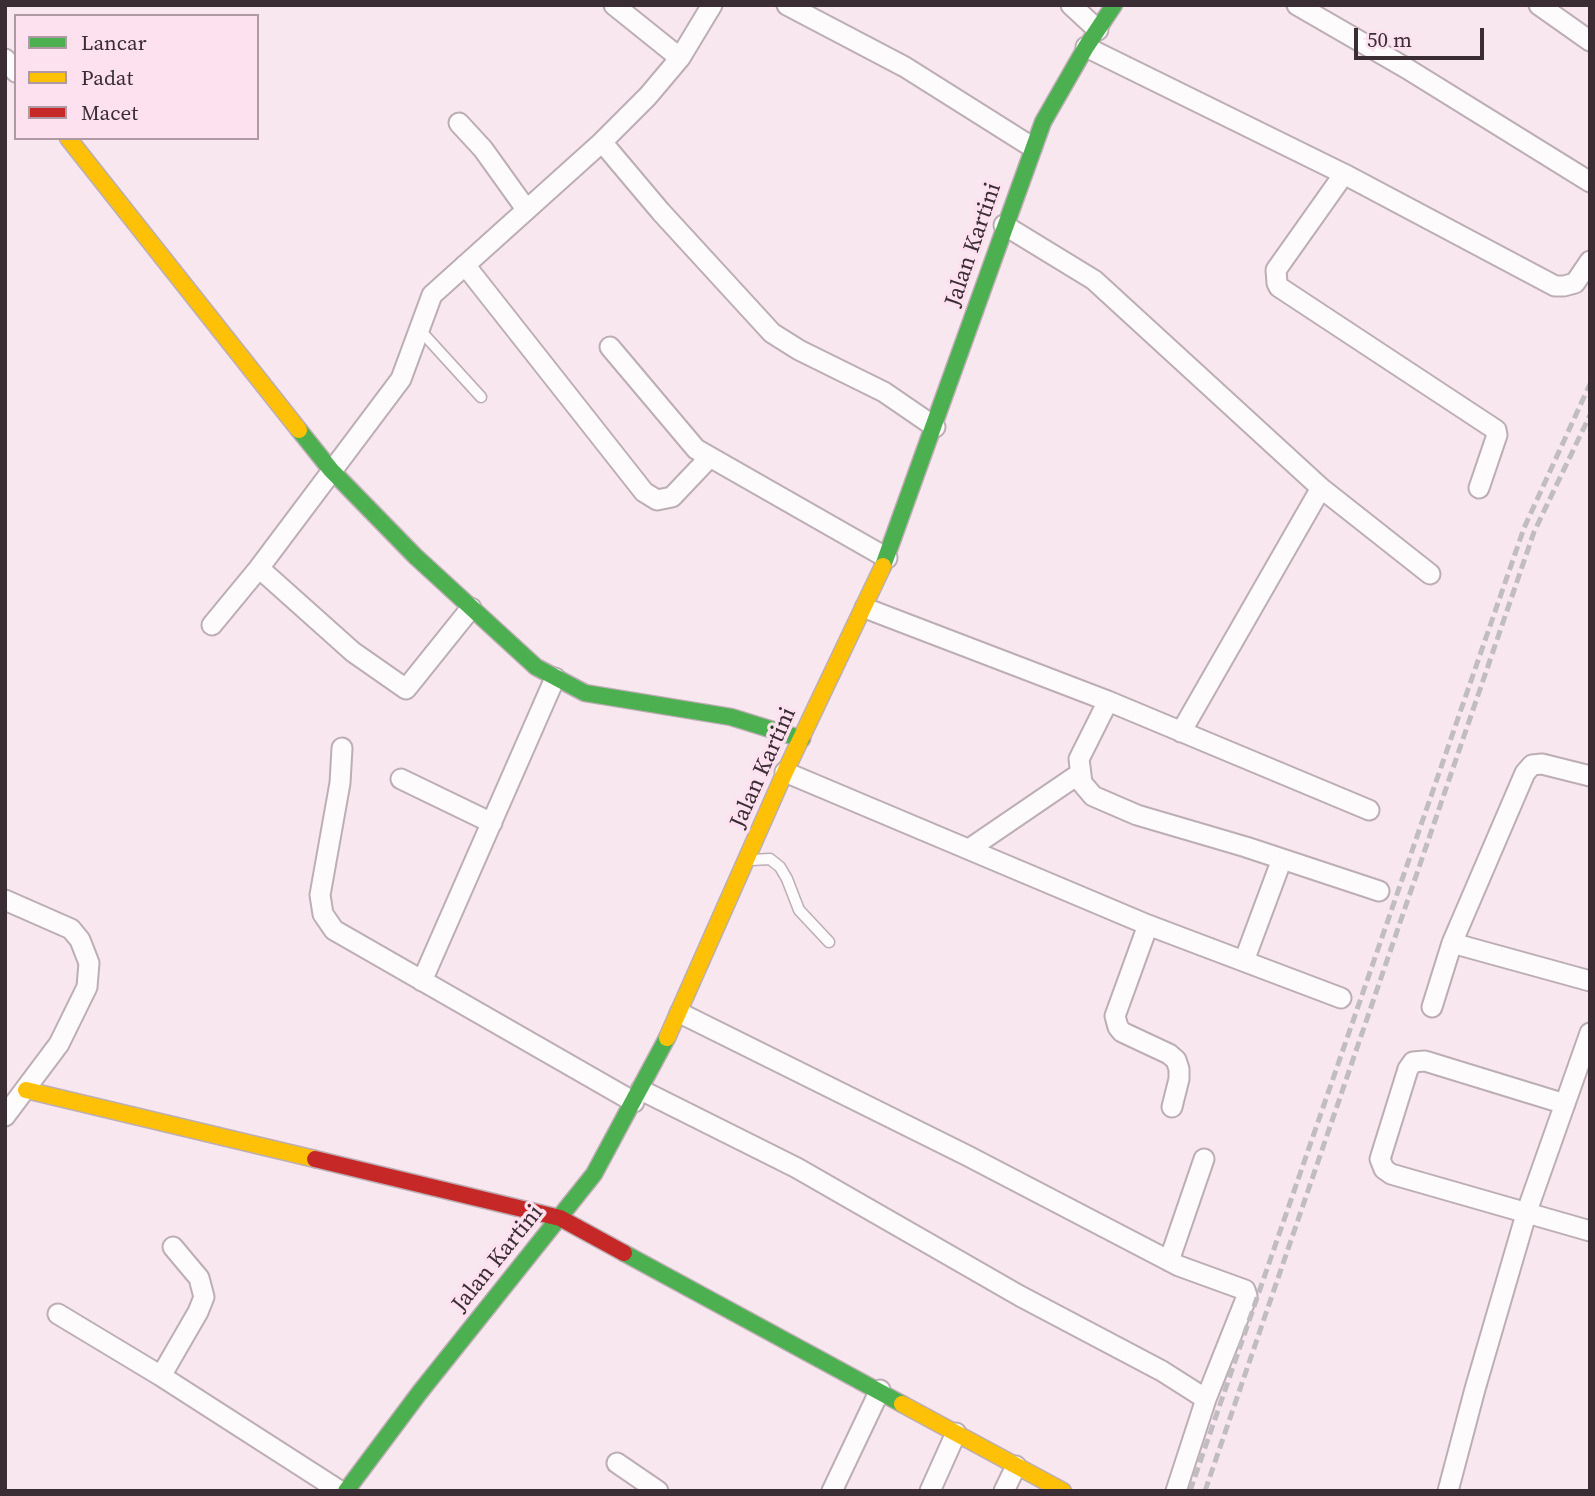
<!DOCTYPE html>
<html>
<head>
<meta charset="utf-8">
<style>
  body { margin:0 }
  #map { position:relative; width:1595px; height:1496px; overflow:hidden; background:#f8e7ef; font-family:"Source Serif 4",serif }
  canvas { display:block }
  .frame { position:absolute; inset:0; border:7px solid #3b2d34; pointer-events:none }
  .legend { position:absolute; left:14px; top:14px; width:245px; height:126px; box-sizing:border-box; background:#fee1ef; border:2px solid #b099a4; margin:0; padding:9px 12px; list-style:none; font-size:21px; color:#3b2d34 }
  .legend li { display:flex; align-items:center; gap:14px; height:35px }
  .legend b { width:35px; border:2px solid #b099a4 }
  .scale { position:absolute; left:1354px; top:28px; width:130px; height:32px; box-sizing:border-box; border:4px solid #3b2d34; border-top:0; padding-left:9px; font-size:21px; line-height:24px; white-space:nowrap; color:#3b2d34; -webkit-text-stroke:5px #fee1ef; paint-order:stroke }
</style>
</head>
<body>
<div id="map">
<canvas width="1595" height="1496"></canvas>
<div class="frame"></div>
<ul class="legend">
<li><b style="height:9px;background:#4caf50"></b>Lancar</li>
<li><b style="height:9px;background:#ffc107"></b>Padat</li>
<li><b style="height:9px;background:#c62828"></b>Macet</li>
</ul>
<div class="scale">50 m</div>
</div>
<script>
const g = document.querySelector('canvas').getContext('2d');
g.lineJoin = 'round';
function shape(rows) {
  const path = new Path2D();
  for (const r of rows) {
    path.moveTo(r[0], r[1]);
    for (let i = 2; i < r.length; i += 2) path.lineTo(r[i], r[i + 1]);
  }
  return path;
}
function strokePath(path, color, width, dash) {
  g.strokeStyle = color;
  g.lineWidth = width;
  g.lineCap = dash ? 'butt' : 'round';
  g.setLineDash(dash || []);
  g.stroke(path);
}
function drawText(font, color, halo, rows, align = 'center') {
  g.font = font + ' "Source Serif 4",serif';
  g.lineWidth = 7;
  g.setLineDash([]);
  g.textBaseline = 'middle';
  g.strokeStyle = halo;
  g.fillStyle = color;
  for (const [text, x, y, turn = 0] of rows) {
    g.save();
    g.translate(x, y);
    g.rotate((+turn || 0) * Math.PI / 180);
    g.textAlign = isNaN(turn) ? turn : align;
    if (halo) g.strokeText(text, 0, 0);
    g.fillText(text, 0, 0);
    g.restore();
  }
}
const lane = shape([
  [419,329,481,397],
  [751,860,770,859,780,867,787,879,799,910,829,942]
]);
const street = shape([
  [614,5,680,58],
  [787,5,905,67,1032,147],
  [1071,5,1098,30],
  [1297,5,1406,68,1590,182],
  [1539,5,1590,41],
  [1086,47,1344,174,1555,286,1564,286,1575,283,1590,261],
  [5,59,16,72],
  [459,123,483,149,526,209],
  [602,142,661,212,772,333,799,350,884,392,935,427],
  [1344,174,1276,270,1277,283,1279,287,1496,430,1497,435,1479,488],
  [1004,225,1094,280,1321,488,1430,574],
  [465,265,644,492,657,500,672,497,709,458],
  [610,347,696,449,887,558],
  [259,568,353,652,406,689,471,608],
  [865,608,1108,701,1369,810],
  [212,625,259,568,401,379,432,295,602,142,648,96,680,58,712,5],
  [1108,701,1079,759,1082,783,1093,796,1137,815,1246,847,1379,891],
  [1181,732,1321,488],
  [342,748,340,783,320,895,323,914,334,930,634,1102],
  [785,772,1148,925,1341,998],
  [401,779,492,823],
  [969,849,1079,774],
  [5,900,71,929,80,940,89,963,87,987,59,1044,5,1116],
  [1148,925,1115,1016,1118,1027,1122,1032,1169,1054,1176,1060,1179,1069,1179,1079,1172,1107],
  [1452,943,1590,981],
  [1244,961,1282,859],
  [422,981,555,678],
  [1432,1007,1452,943,1525,773,1532,765,1542,764,1590,776],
  [680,1013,968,1156,1179,1266,1245,1290,1247,1296,1206,1399,1176,1491],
  [641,1090,797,1168,1020,1296,1162,1371,1206,1399],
  [1565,1104,1425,1061,1413,1062,1408,1069,1380,1159,1384,1169,1391,1174,1590,1231],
  [1169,1261,1204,1159],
  [58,1314,161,1376,340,1491],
  [161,1376,198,1312,204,1297,199,1278,173,1247],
  [617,1463,658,1491],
  [832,1491,880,1390],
  [930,1491,956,1433],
  [1004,1491,1016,1466],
  [1448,1491,1475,1389,1527,1211,1590,1033]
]);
const fast = shape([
  [299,430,331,470,415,556,536,667,585,693,731,717,802,739],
  [883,566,1043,122,1086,47,1114,5],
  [624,1253,902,1404],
  [346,1491,420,1392,594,1174,667,1038]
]);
const slow = shape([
  [68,138,299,430],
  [667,1038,785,772,883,566],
  [26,1090,315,1159],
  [902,1404,1063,1491]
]);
const jam = shape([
  [315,1159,560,1218,624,1253]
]);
strokePath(lane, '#bcaeb4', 13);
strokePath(street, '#bcaeb4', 23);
strokePath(fast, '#bcaeb4', 19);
strokePath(slow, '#bcaeb4', 19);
strokePath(jam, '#bcaeb4', 19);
strokePath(lane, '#fefbfd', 10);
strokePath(street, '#fefbfd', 19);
strokePath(fast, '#4caf50', 16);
strokePath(slow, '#ffc107', 16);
strokePath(jam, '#c62828', 16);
strokePath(shape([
  [1190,1491,1524,528,1590,384],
  [1205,1491,1534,532,1590,415]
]), '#c1bcbf', 5, [10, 5]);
drawText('23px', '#3b2d34', '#fee1ef', [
  ["Jalan Kartini",974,245,-71],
  ["Jalan Kartini",764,768,-66],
  ["Jalan Kartini",498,1259,-51]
]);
</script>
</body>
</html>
